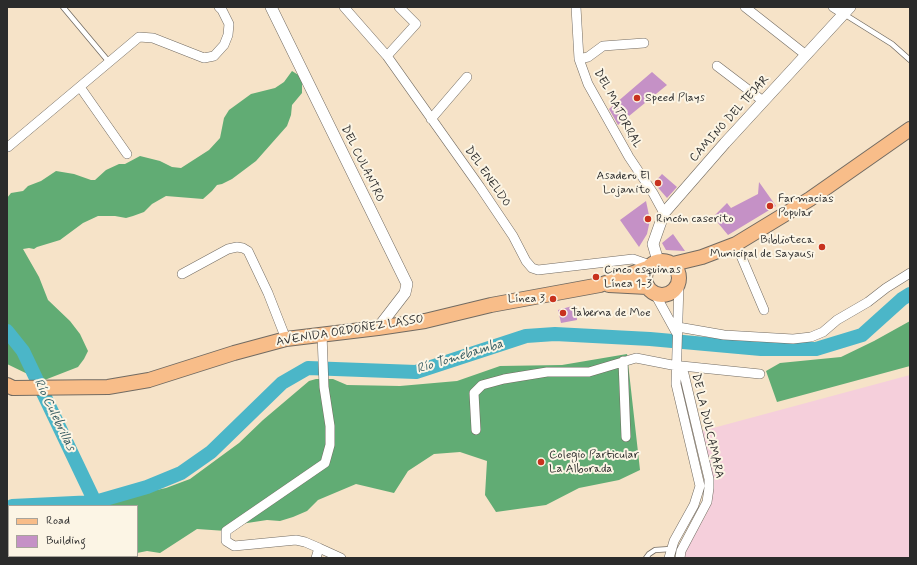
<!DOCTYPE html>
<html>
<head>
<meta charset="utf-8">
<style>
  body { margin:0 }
  #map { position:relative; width:917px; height:565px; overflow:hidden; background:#f6e3c8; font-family:Mynerve,sans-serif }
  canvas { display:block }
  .frame { position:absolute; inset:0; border:8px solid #2b2b2b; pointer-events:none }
  .legend { position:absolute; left:8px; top:505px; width:130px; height:52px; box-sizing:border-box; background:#fcf5e5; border:1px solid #a8a49b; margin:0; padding:5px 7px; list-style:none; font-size:12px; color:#2b2b2b }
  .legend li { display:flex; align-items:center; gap:8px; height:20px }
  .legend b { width:20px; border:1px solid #a8a49b }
</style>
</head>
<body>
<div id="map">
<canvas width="917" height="565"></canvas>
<div class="frame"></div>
<ul class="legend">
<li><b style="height:5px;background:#f8bd89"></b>Road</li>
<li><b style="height:11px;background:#c591c6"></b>Building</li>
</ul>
</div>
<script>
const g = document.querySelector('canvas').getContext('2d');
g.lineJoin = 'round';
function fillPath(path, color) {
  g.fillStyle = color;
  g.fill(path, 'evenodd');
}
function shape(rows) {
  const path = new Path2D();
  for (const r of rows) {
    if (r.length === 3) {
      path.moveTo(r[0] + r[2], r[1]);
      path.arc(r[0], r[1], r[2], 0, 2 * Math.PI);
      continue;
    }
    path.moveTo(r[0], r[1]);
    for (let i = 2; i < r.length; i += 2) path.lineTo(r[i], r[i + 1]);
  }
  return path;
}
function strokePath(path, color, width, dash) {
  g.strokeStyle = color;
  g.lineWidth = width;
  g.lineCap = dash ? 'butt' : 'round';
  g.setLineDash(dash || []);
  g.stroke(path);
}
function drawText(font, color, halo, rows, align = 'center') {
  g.font = font + ' Mynerve,sans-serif';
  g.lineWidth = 4;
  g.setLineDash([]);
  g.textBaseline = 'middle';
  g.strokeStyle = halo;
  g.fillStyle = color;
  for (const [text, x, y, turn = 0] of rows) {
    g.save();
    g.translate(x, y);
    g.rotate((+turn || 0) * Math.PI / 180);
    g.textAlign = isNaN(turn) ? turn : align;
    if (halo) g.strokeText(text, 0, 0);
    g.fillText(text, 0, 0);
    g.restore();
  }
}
fillPath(shape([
  [910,375,910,558,683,558,684,554,709,509,712,475,702,431]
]), '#f5cfdb');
fillPath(shape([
  [292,71,300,76,302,81,302,93,292,105,291,115,287,126,256,161,232,179,222,184,217,185,212,191,203,199,166,196,152,204,144,212,133,216,126,218,115,216,98,216,83,223,60,240,37,247,34,249,29,248,23,249,39,277,48,300,70,321,80,334,88,351,84,359,78,367,42,381,7,364,7,198,11,193,23,191,28,186,41,181,56,171,74,174,91,180,95,180,106,170,119,164,125,164,140,156,160,161,172,167,181,168,209,150,220,138,224,118,229,110,251,94,275,88,284,82],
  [910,321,910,366,777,402,766,371,780,363,841,357,874,341],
  [627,354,640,470,619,480,579,488,546,505,496,512,485,495,487,461,460,452,434,454,408,471,394,493,356,484,318,500,307,511,293,517,280,521,267,520,234,525,226,531,197,529,160,553,147,551,137,553,137,506,94,506,109,500,166,488,190,479,239,443,263,420,309,381,316,379,333,379,347,385,400,386,457,381,500,366,562,365],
  [7,523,9,523,9,556,126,556,121,558,7,558]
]), '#61ac74');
strokePath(shape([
  [7,331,23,351,95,502],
  [12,506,95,502,147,487,181,473,211,452,282,383,308,368,416,372,526,336,555,334,650,339,761,349,816,349,862,335,902,299,910,294]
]), '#4bb6c8', 14);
fillPath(shape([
  [652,72,667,85,618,125,609,109],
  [662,174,677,187,667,198,654,183],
  [759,182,776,206,728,235,713,217,727,203,731,208,758,194],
  [646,201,650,220,647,234,639,247,620,220],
  [673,234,685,251,666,250,662,243],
  [576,305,577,320,561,323,558,310]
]), '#c591c6');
const service = shape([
  [63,7,109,62],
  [844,14,892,44,910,60],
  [646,558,649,554,655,550,671,549]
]);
const minor = shape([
  [344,7,387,56,480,187,513,236,526,261,532,268,538,270,633,259,650,265],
  [576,7,579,59,588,84,629,157,653,193,664,213],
  [745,7,806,55],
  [833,7,844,14],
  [387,56,416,24,399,7],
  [579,59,588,57,603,46,644,43],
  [717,66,763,101],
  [80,87,127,154],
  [431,119,467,77],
  [8,147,139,37,153,38,204,58,214,56,224,45,228,35,229,24,222,10,219,7],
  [736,244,764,310],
  [182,274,228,249,237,247,243,248,248,251,268,293,286,339],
  [655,294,676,332],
  [678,327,724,335,793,339,811,337,823,332,837,320,868,302,886,288,910,273],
  [623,361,626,437],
  [678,366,684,374,709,479,709,488,707,502,681,551,680,558],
  [476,430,474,393,482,385,504,379,547,372,589,372,636,358,672,365,760,374],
  [319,548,341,558],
  [316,558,319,548,305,542,296,540,234,546,226,541,226,531,325,463,330,445,330,426,324,387,322,334],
  [669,558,674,541,694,505,700,486,676,384,679,283]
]);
const tertiary = shape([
  [271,7,407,284,405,293,378,328],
  [658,261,653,244,664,213,725,143,850,7]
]);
const primary = shape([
  [662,278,17],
  [673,264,702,257,736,244,810,199,910,129],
  [609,285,647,287],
  [7,385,13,388,108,387,149,380,234,353,286,339,378,328,425,321,491,305,600,285,647,268]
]);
strokePath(service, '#726b62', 6);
strokePath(minor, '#726b62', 10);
strokePath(tertiary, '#726b62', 12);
strokePath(primary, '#726b62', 16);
strokePath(service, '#fff', 4.5);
strokePath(minor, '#fff', 9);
strokePath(tertiary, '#fff', 11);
strokePath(primary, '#f8bd89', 14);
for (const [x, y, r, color] of [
  [637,98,4,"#c8321e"],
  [658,183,4,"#c8321e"],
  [770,206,4,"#c8321e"],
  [648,219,4,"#c8321e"],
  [822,247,4,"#c8321e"],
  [596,277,4,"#c8321e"],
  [553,299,4,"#c8321e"],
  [563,313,4,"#c8321e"],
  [541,462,4,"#c8321e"]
]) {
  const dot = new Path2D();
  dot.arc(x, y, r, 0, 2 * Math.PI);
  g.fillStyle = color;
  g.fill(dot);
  strokePath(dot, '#fcf5e5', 1.5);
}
drawText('12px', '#2b2b2b', '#fcf5e5', [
  ["Speed Plays",645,98],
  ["Asadero El",650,176,"right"],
  ["Lojanito",650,190,"right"],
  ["Farmacias",778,199],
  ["Popular",778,213],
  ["Rincón caserito",656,219],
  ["Biblioteca",814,240,"right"],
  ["Municipal de Sayausi",814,254,"right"],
  ["Cinco esquinas",604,270],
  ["Línea 1-3",604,284],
  ["Línea 3",545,299,"right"],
  ["Taberna de Moe",571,313],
  ["Colegio Particular",549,455],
  ["La Alborada",549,469]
], 'left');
drawText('12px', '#2b2b2b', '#fcf5e5', [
  ["DEL MATORRAL",617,109,62],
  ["CAMINO DEL TEJAR",730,119,-48],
  ["DEL CULANTRO",362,164,64],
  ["DEL ENELDO",487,177,55],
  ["AVENIDA ORDOÑEZ LASSO",350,331,-9],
  ["DE LA DULCAMARA",707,426,77]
]);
drawText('italic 13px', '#365c62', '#fcf5e5', [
  ["Río Tomebamba",460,357,-17],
  ["Río Culebrillas",54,415,64]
]);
</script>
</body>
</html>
